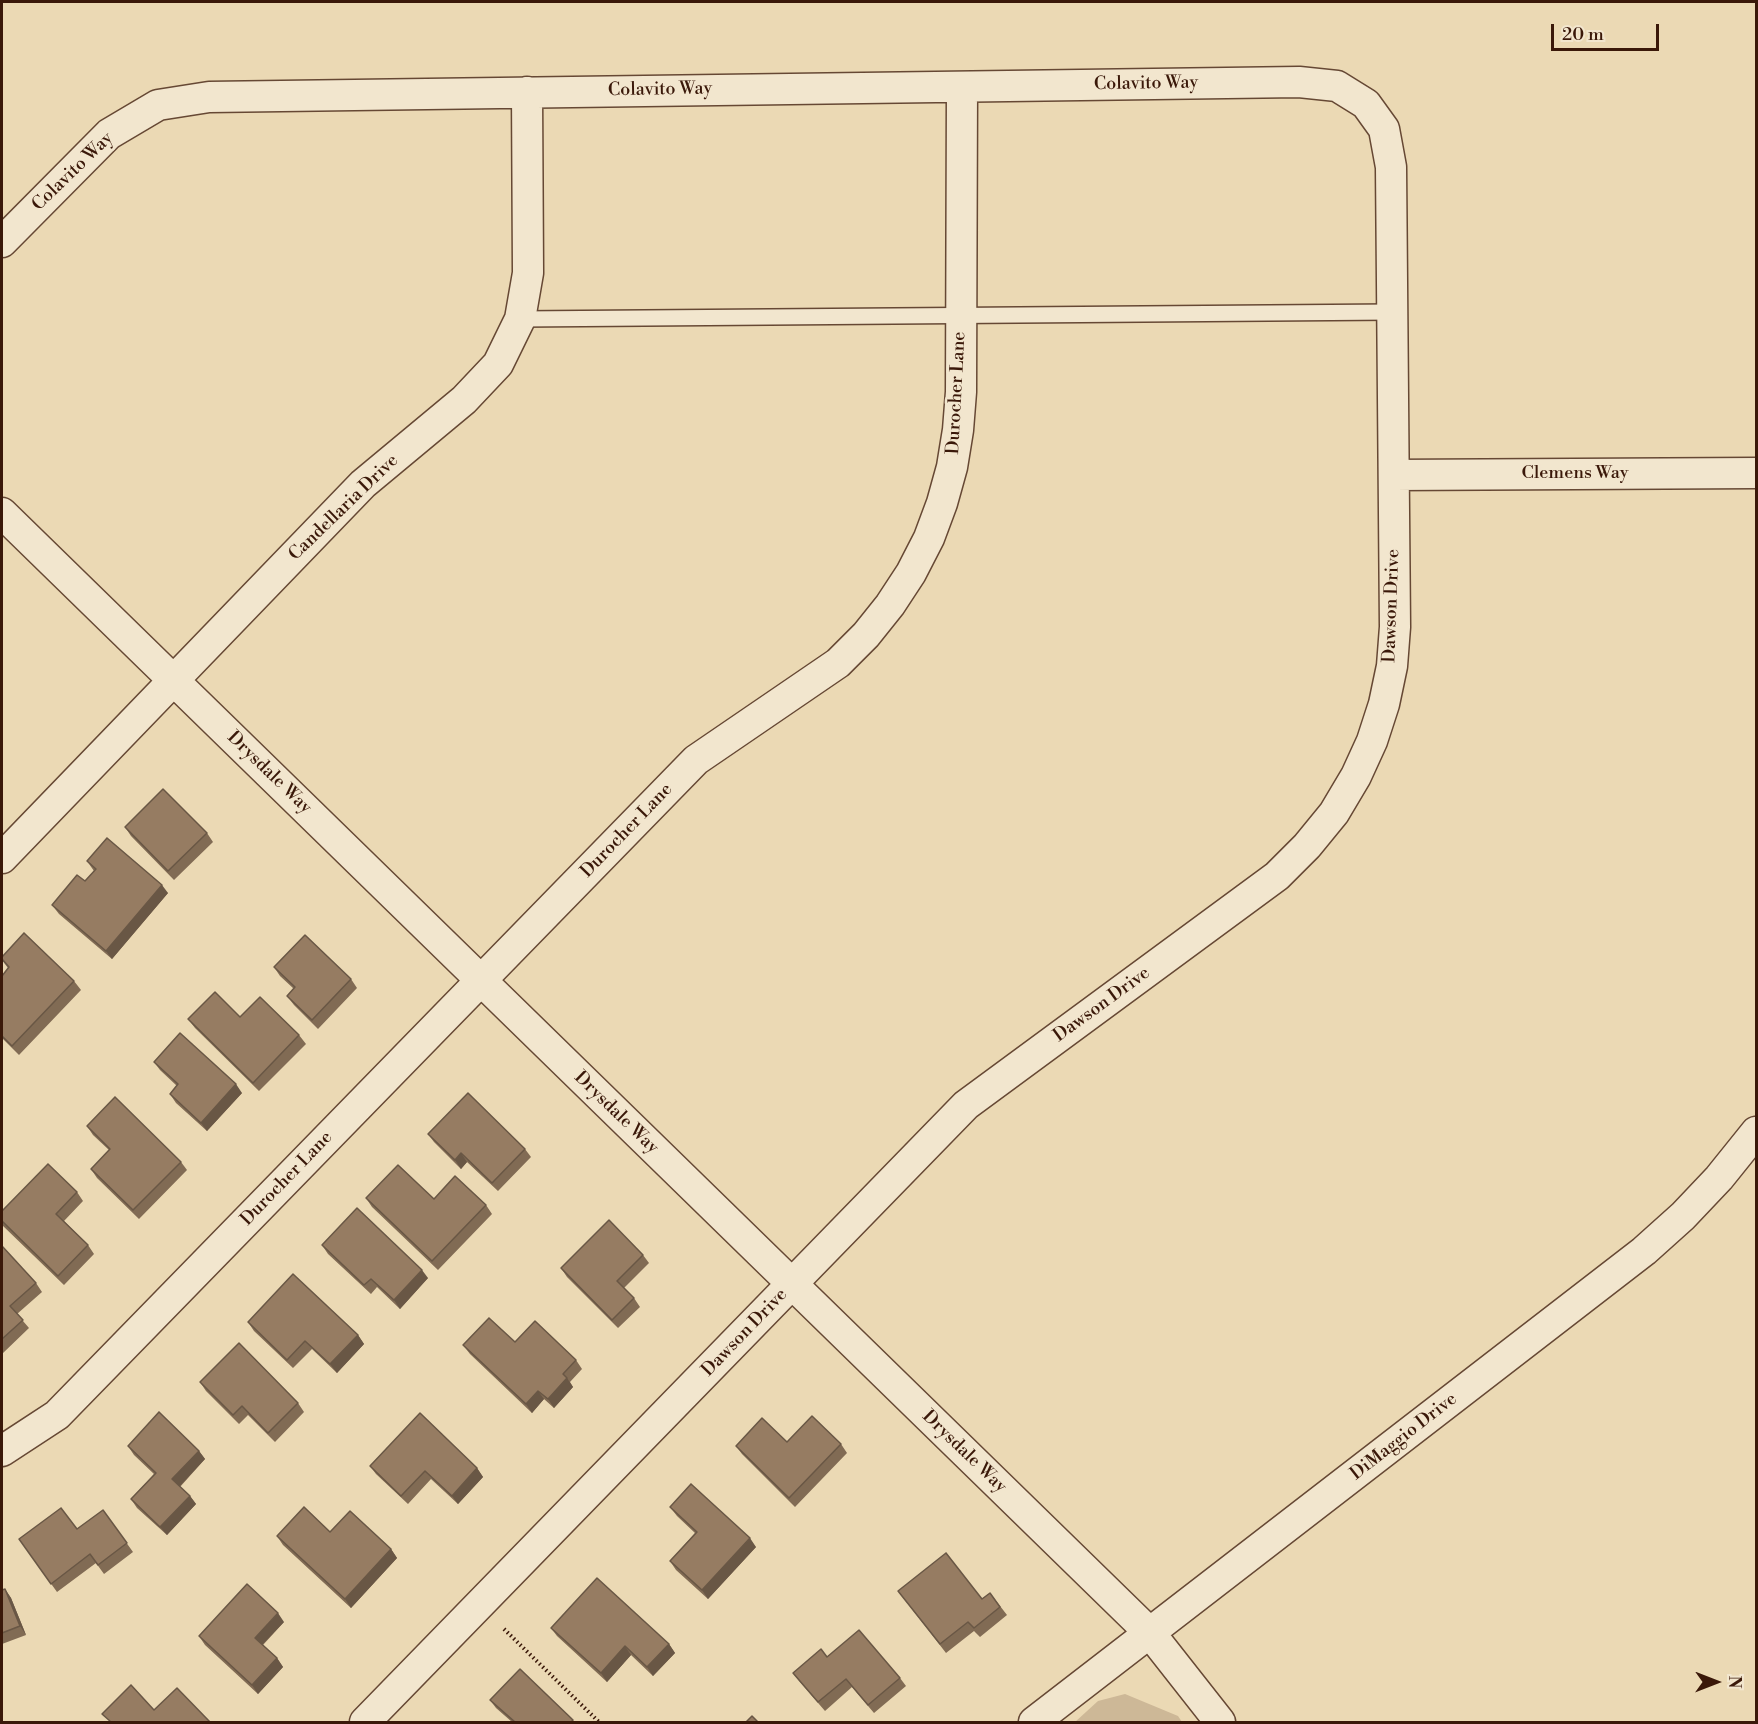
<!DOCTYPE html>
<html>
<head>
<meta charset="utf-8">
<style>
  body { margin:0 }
  #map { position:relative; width:1758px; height:1724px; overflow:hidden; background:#ebd9b4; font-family:"Libre Bodoni",serif }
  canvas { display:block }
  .frame { position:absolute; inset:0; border:3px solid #3a1809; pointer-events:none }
  .north { position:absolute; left:1686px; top:1652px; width:60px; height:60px; -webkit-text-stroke:4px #f2e6ce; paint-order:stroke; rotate:90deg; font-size:16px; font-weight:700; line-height:24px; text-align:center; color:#3a1809 }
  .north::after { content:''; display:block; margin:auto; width:21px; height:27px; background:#3a1809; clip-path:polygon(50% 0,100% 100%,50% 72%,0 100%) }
  .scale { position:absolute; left:1551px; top:24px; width:108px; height:27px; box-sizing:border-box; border:3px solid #3a1809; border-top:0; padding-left:8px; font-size:18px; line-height:21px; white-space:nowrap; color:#3a1809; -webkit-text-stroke:4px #f2e6ce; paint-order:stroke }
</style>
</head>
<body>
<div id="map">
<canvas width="1758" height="1724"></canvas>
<div class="frame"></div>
<div class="north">N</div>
<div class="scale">20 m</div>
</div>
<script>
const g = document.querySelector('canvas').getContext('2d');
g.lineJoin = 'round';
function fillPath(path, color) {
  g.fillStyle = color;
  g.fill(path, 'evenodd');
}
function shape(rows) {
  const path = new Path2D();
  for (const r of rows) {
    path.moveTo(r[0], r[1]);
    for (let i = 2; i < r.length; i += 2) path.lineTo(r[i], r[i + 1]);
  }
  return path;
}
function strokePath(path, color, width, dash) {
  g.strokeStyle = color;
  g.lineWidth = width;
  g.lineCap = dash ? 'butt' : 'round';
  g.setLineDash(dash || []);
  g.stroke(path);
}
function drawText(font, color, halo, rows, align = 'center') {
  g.font = font + ' "Libre Bodoni",serif';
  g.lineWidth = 5;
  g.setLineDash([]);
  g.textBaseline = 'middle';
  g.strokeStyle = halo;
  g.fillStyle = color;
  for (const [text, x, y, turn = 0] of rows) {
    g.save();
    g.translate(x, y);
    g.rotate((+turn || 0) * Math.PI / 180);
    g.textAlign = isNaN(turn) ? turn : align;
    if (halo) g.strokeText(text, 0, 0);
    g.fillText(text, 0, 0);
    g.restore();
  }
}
fillPath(shape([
  [1125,1694,1178,1716,1182,1722,1075,1722,1098,1701]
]), '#cdb897');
const lane = shape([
  [520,319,1393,312]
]);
const street = shape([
  [2,242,109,134,158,105,209,97,1299,82,1337,86,1366,104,1384,129,1391,167,1395,627,1392,666,1384,704,1372,741,1356,776,1334,813,1307,846,1277,876,966,1105,365,1722],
  [1394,475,1756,473],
  [2,513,1150,1633,1220,1722],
  [2,858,363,484,464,400,498,364,520,319,528,273,527,92],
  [2,1451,57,1415,696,760,838,663,866,635,890,605,911,573,929,538,942,503,952,467,958,430,961,392,962,87],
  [1034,1722,1644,1251,1683,1216,1719,1178,1756,1132]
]);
strokePath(lane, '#664834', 18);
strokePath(street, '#664834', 33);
strokePath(shape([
  [504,1629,599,1722]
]), '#3a1809', 4, [1.5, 3]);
strokePath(lane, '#f2e6ce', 15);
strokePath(street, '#f2e6ce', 30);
fillPath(shape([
  [125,827,207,833,213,842,174,880,131,836],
  [87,861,168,893,112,959,59,914,52,905,85,881,94,871],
  [2,960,74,981,81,990,19,1055,2,1038,2,976,8,968],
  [274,967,351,979,357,988,318,1029,294,1005,287,996,294,989,280,976],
  [240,1017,299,1035,306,1044,259,1091,195,1028,188,1019],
  [154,1062,242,1093,207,1131,176,1103,170,1094,177,1086,160,1070],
  [87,1126,181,1162,187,1170,139,1219,97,1178,91,1169,109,1150,93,1135],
  [428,1134,525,1149,531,1157,498,1191,467,1162,461,1169,434,1142],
  [77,1192,83,1201,64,1221,88,1245,94,1254,64,1285,2,1225,2,1211],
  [366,1198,434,1199,486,1205,492,1214,438,1270,372,1207],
  [322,1245,428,1278,400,1309,377,1287,371,1294,328,1254],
  [2,1247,36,1283,42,1292,17,1314,29,1328,2,1354],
  [643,1255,649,1263,624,1288,634,1298,640,1307,618,1328,567,1277,561,1268],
  [248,1322,358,1335,364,1344,337,1373,312,1349,293,1368,254,1331],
  [515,1342,576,1360,582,1369,570,1382,573,1387,554,1408,544,1399,532,1413,470,1354,463,1345],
  [200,1382,298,1403,304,1412,275,1442,248,1415,239,1424,206,1391],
  [787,1442,841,1444,847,1453,795,1507,742,1454,736,1446],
  [128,1446,199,1451,205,1459,180,1487,190,1496,196,1504,167,1535,137,1508,131,1499,154,1474,134,1455],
  [370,1466,477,1468,483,1477,458,1504,431,1479,408,1504,376,1474],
  [670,1507,756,1547,708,1599,676,1570,670,1561,695,1533,677,1516],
  [103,1510,133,1552,104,1574,96,1563,57,1592,19,1539,77,1529],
  [330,1532,391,1549,397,1558,351,1608,283,1545,277,1536],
  [5,1589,11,1598,26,1635,2,1644,2,1590],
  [898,1591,982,1599,990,1593,1007,1615,980,1637,974,1631,946,1653],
  [284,1622,263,1645,277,1658,283,1667,258,1694,205,1645,199,1636],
  [551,1628,669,1644,675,1653,653,1676,631,1655,607,1682,557,1636],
  [827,1657,900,1678,906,1686,874,1713,852,1687,825,1711,800,1682,793,1673],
  [490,1700,573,1720,574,1722,512,1722,496,1708]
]), '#816b54');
fillPath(shape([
  [162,885,168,893,112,959,106,951],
  [236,1084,242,1093,207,1131,201,1123],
  [461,1153,467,1162,461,1169,455,1160],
  [422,1270,428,1278,400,1309,394,1300],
  [358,1335,364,1344,337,1373,330,1364],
  [567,1378,573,1387,554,1408,548,1399],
  [538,1391,544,1399,532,1413,526,1404],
  [199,1451,205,1459,178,1488,172,1479],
  [477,1468,483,1477,458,1504,452,1496],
  [190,1496,196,1504,167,1535,160,1527],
  [750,1538,756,1547,708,1599,702,1590],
  [391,1549,397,1558,351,1608,345,1599],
  [5,1589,11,1598,26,1635,20,1626],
  [278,1613,284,1622,261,1646,255,1638],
  [669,1644,675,1653,653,1676,647,1667],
  [625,1646,631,1655,607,1682,601,1673],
  [277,1658,283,1667,258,1694,252,1685]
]), '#695745');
const building = shape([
  [163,789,207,833,168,871,125,827,163,789],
  [107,838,162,885,106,951,52,905,77,875,85,881,96,869,87,861,107,838],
  [24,933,74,981,12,1046,2,1036,2,976,9,967,2,959,2,957,24,933],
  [305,935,351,979,312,1020,287,996,295,987,274,967,305,935],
  [215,992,240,1017,260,997,299,1035,253,1083,188,1019,215,992],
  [180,1033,236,1084,201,1123,170,1094,178,1084,154,1062,180,1033],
  [468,1093,525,1149,492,1183,461,1153,455,1160,428,1134,468,1093],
  [115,1097,181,1162,133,1210,91,1169,110,1149,87,1126,115,1097],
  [48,1164,77,1192,56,1214,88,1245,58,1276,2,1221,2,1211,48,1164],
  [398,1165,434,1199,455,1176,486,1205,432,1261,366,1198,398,1165],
  [357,1208,422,1270,394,1300,371,1279,364,1285,322,1245,357,1208],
  [609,1220,643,1255,617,1281,634,1298,612,1320,561,1268,609,1220],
  [2,1246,36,1283,10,1306,23,1320,2,1339,2,1246],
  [293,1274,358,1335,330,1364,305,1341,287,1360,248,1322,293,1274],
  [489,1318,515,1342,535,1321,576,1360,563,1374,567,1378,548,1399,538,1391,526,1404,463,1345,489,1318],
  [239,1343,298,1403,268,1433,242,1406,233,1415,200,1382,239,1343],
  [159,1412,199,1451,172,1479,190,1496,160,1527,131,1499,156,1473,128,1446,159,1412],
  [420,1413,477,1468,452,1496,425,1471,401,1496,370,1466,420,1413],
  [812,1416,841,1444,789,1498,736,1446,762,1418,787,1442,812,1416],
  [691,1484,750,1538,702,1590,670,1561,697,1532,670,1507,691,1484],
  [304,1507,330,1532,350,1511,391,1549,345,1599,277,1536,304,1507],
  [61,1508,77,1529,103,1510,127,1543,98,1565,90,1554,51,1584,19,1539,61,1508],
  [946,1553,982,1599,990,1593,1000,1607,974,1628,968,1622,940,1644,898,1591,946,1553],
  [597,1578,669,1644,647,1667,625,1646,601,1673,551,1628,597,1578],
  [247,1584,278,1613,255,1638,277,1658,252,1685,199,1636,247,1584],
  [5,1589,20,1626,2,1633,2,1590,5,1589],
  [859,1630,900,1678,868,1705,846,1679,818,1702,793,1673,821,1649,827,1657,859,1630],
  [520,1669,573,1720,571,1722,515,1722,490,1700,520,1669],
  [131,1685,154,1710,177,1688,210,1722,111,1722,102,1714,131,1685],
  [752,1716,758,1722,746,1722,752,1716]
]);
fillPath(building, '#967c62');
strokePath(building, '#695745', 1.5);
drawText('18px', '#3a1809', '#f2e6ce', [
  ["Colavito Way",1146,84,-1],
  ["Colavito Way",660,90,-1],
  ["Colavito Way",73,172,-44],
  ["Durocher Lane",957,393,-87],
  ["Clemens Way",1575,474],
  ["Candellaria Drive",344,508,-44],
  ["Dawson Drive",1392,606,-88],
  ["Drysdale Way",269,773,44],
  ["Durocher Lane",627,831,-46],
  ["Dawson Drive",1102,1005,-36],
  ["Drysdale Way",616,1113,44],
  ["Durocher Lane",287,1179,-46],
  ["Dawson Drive",745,1333,-46],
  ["DiMaggio Drive",1404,1437,-38],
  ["Drysdale Way",964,1452,44]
]);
</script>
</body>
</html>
